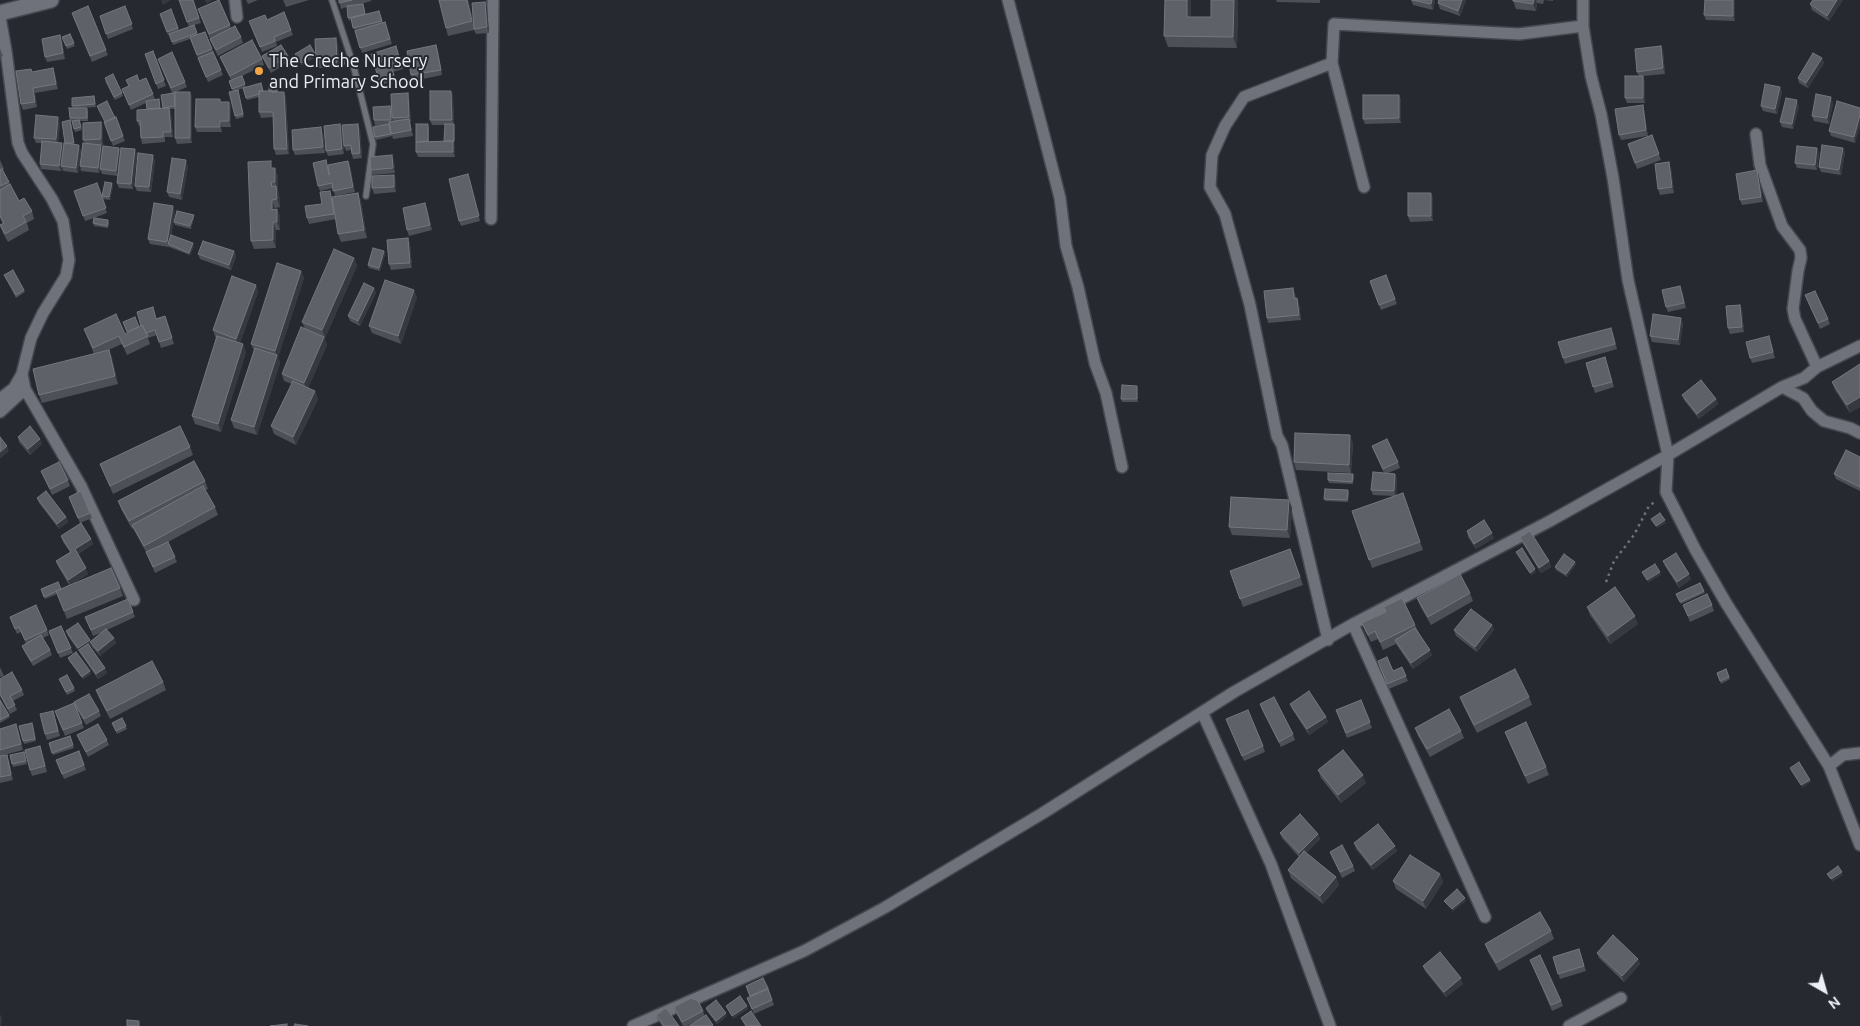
<!DOCTYPE html>
<html>
<head>
<meta charset="utf-8">
<style>
  body { margin:0 }
  #map { position:relative; width:1860px; height:1026px; overflow:hidden; background:#272931; font-family:Ubuntu,sans-serif }
  canvas { display:block }
  .north { position:absolute; left:1800px; top:966px; width:50px; height:50px; -webkit-text-stroke:4px #272931; paint-order:stroke; rotate:142deg; font-size:14px; font-weight:700; line-height:20px; text-align:center; color:#edeff4 }
  .north::after { content:''; display:block; margin:auto; width:18px; height:22px; background:#edeff4; clip-path:polygon(50% 0,100% 100%,50% 72%,0 100%) }
</style>
</head>
<body>
<div id="map">
<canvas width="1860" height="1026"></canvas>
<div class="north">N</div>
</div>
<script>
const g = document.querySelector('canvas').getContext('2d');
g.lineJoin = 'round';
function shape(rows) {
  const path = new Path2D();
  for (const r of rows) {
    path.moveTo(r[0], r[1]);
    for (let i = 2; i < r.length; i += 2) path.lineTo(r[i], r[i + 1]);
  }
  return path;
}
function strokePath(path, color, width, dash) {
  g.strokeStyle = color;
  g.lineWidth = width;
  g.lineCap = dash ? 'butt' : 'round';
  g.setLineDash(dash || []);
  g.stroke(path);
}
function fillPath(path, color) {
  g.fillStyle = color;
  g.fill(path, 'evenodd');
}
function drawText(font, color, halo, rows, align = 'center') {
  g.font = font + ' Ubuntu,sans-serif';
  g.lineWidth = 4;
  g.setLineDash([]);
  g.textBaseline = 'middle';
  g.strokeStyle = halo;
  g.fillStyle = color;
  for (const [text, x, y, turn = 0] of rows) {
    g.save();
    g.translate(x, y);
    g.rotate((+turn || 0) * Math.PI / 180);
    g.textAlign = isNaN(turn) ? turn : align;
    if (halo) g.strokeText(text, 0, 0);
    g.fillText(text, 0, 0);
    g.restore();
  }
}
const service = shape([
  [332,0,353,64,373,144,366,196]
]);
const minor = shape([
  [235,0,237,17],
  [1008,0,1041,124,1060,198,1066,246,1078,287,1095,363,1106,393,1122,467],
  [1583,0,1583,26,1591,76,1601,114,1613,178,1628,280,1668,455,1666,492,1695,549,1726,603,1829,766,1860,845],
  [0,17,6,51,18,143,22,153,52,199,63,221,69,260,66,276,43,313,31,338,22,374,25,389,81,486,134,600],
  [1756,134,1760,165,1782,226,1800,250,1801,258,1798,271,1793,309,1795,319,1817,367],
  [1364,187,1332,63,1334,24,1519,34,1583,26],
  [491,219,493,0],
  [1782,387,1803,398,1812,411,1824,421,1850,428,1860,433],
  [0,399,14,388,22,374],
  [0,412,25,389],
  [1353,624,1485,917],
  [1328,640,1282,445,1277,436,1250,305,1225,214,1210,187,1212,155,1225,126,1244,97,1332,63],
  [1202,712,1271,864,1330,1026],
  [1829,766,1843,755,1860,753],
  [633,1026,804,951,884,908,1043,813,1234,692,1353,624,1550,521,1668,455,1782,387,1804,378,1817,367,1860,346],
  [1569,1026,1621,998]
]);
const tertiary = shape([
  [0,13,51,0]
]);
strokePath(service, '#45474e', 8);
strokePath(minor, '#45474e', 14);
strokePath(tertiary, '#45474e', 18);
strokePath(shape([
  [1606,582,1614,561,1634,535,1649,506,1656,501]
]), '#6f7178', 2.5, [2.5, 4]);
strokePath(service, '#70727b', 5.5);
strokePath(minor, '#70727b', 11);
strokePath(tertiary, '#70727b', 15);
fillPath(shape([
  [179,0,193,0,201,23,194,25,197,34,205,32,223,75,208,82,190,39,173,45,170,34,168,35,160,14,171,9,179,30,189,27],
  [219,0,231,28,241,37,243,43,218,56,212,44,198,9],
  [246,0,258,0,248,4],
  [283,0,309,0,286,7],
  [339,0,371,0,371,1,357,5,364,6,365,14,379,11,383,23,385,22,392,44,362,53,351,20,349,21,348,18,347,7,341,9],
  [468,0,473,20,485,2,487,7,489,33,476,34,474,30,448,36,446,28],
  [1165,0,1191,0,1191,17,1211,17,1238,0,1237,48,1168,47,1164,36],
  [1276,0,1320,0,1320,3,1277,2],
  [1411,0,1435,0,1433,10,1413,5],
  [1439,0,1466,0,1460,16,1440,9,1438,3],
  [1513,0,1553,0,1553,1,1544,0,1543,4,1537,3,1536,11,1516,9],
  [1735,0,1735,21,1706,20,1704,15],
  [1813,0,1843,0,1829,21,1812,10,1810,4],
  [88,6,108,55,92,62,72,13],
  [125,6,133,29,108,39,100,16],
  [284,12,293,35,276,42,277,46,262,52,249,21,267,20],
  [70,34,75,46,67,49,62,37],
  [62,41,65,59,47,62,45,57],
  [338,44,339,67,318,68,316,63,316,57,302,65,295,54,315,54,316,56],
  [436,45,438,50,442,75,413,81,411,75],
  [396,46,403,69,393,72,396,80,381,85,371,54],
  [1661,46,1663,51,1665,74,1643,76,1645,82,1645,103,1627,103,1625,98,1639,76,1637,72],
  [0,49,3,56,0,58],
  [153,51,166,86,158,89,145,54],
  [262,56,288,56,290,61,271,73,264,61],
  [220,57,262,59,264,65,242,76,246,87,238,90,244,117,236,119,235,116,233,91,229,81,231,80],
  [345,57,347,65,341,66,340,64],
  [1822,58,1824,63,1808,88,1799,83,1798,78],
  [160,64,185,82,187,87,176,92,190,92,192,97,192,143,177,144,175,138,175,109,170,109,171,113,173,137,165,137,165,142,142,144,141,138,140,126,139,126,137,121,147,109,146,103,131,110,122,89,129,86,126,80,139,81,153,94,155,99,153,100,159,99,160,108,163,108,172,93],
  [53,68,55,74,58,89,35,93,37,107,23,110,21,104,32,72],
  [113,74,123,96,115,100,105,81],
  [276,83,278,92,286,97,289,154,276,155,274,149,273,117,261,118,259,112,259,97,247,100,243,88,264,91,269,91],
  [1780,87,1782,92,1777,114,1763,111,1761,106],
  [451,91,453,96,454,124,455,127,454,144,455,157,418,157,416,152,429,126,429,141,444,141,445,125,432,125,430,120],
  [408,93,409,98,411,122,410,122,413,136,393,139,392,135,392,136,376,140,375,137,381,125,375,126,374,120,390,106,392,110],
  [1399,95,1401,100,1401,123,1365,124,1363,119],
  [94,96,96,107,80,108,88,111,88,121,80,121,82,130,75,132,74,129,74,121,70,121,70,118,73,108,72,106],
  [221,102,229,102,231,107,231,127,222,127,222,132,197,132,195,127],
  [1833,103,1829,124,1814,121,1812,116],
  [1799,106,1793,129,1782,127,1780,122],
  [1860,108,1855,143,1831,136,1829,131],
  [1644,111,1648,136,1621,140,1619,135],
  [116,117,125,141,113,146,104,122],
  [101,122,103,127,103,145,96,145,102,150,119,148,121,152,137,154,133,189,119,188,117,183,118,176,102,174,100,169,99,173,81,171,80,166,85,143,83,140],
  [60,123,58,143,63,148,71,123,74,144,81,150,78,173,63,171,62,167,61,171,41,169,40,164,42,143,36,143,34,138],
  [340,124,342,130,344,154,328,156,326,151],
  [360,129,362,158,353,159,351,150,346,151,344,146],
  [323,133,325,153,295,155,293,150],
  [1652,135,1661,160,1637,169,1628,144],
  [1843,148,1845,153,1841,175,1821,172,1819,167],
  [1819,153,1817,170,1797,168,1795,163],
  [0,160,4,169,2,170,19,201,32,211,34,219,27,223,29,230,8,242,3,233,0,225,3,224,0,218],
  [155,160,151,192,137,191,135,186],
  [326,160,329,170,348,161,350,166,355,192,335,196,333,188,320,191,318,186],
  [394,160,395,173,373,175,371,170],
  [188,166,182,200,169,197,167,192],
  [273,168,278,176,278,190,279,194,280,207,275,208,275,209,277,209,280,217,280,230,276,230,276,248,254,249,251,241],
  [1671,168,1674,193,1660,195,1658,189],
  [1757,170,1759,176,1763,202,1742,205,1740,200],
  [396,180,396,192,374,194,372,188],
  [470,180,480,221,461,226,459,221],
  [97,183,107,213,94,218,108,220,109,223,108,228,94,226,93,223,94,218,85,221,74,191],
  [113,186,110,200,103,199,102,196],
  [358,193,361,201,367,238,341,242,338,234,336,219,309,224,307,218,322,204,332,197],
  [1433,198,1433,221,1410,222,1408,216],
  [427,208,432,230,409,236,407,230],
  [175,212,171,236,194,246,190,255,169,247,150,244,148,239],
  [194,218,191,229,175,225,174,222],
  [408,238,410,244,412,268,391,270,389,264],
  [234,251,236,256,231,270,200,259,198,254],
  [384,251,385,254,380,271,369,268,368,265],
  [354,258,357,266,325,338,324,338,327,345,308,388,315,391,318,399,296,445,274,434,271,426,292,384,284,381,282,374,305,329,302,322],
  [301,271,304,278,278,357,280,363,257,435,234,428,231,420,254,351,251,344],
  [4,275,24,290,25,292,16,298],
  [1386,275,1397,304,1381,310,1370,281],
  [256,285,258,292,240,343,246,352,221,432,195,424,192,416,216,339,213,330],
  [374,288,376,293,360,326,350,321,348,316],
  [1293,288,1295,294,1296,298,1297,298,1299,304,1301,320,1268,323,1267,318],
  [1682,291,1686,308,1668,312,1666,307],
  [1805,295,1828,319,1830,324,1820,329],
  [417,297,401,344,372,333,369,326],
  [1742,310,1744,332,1730,334,1728,328],
  [165,316,174,344,161,348,157,335,148,338,150,344,127,355,122,344,106,351,109,350,112,358,118,384,42,403,39,395,94,354,84,329,125,334,157,319],
  [1683,323,1680,345,1652,342,1650,336],
  [1613,333,1617,349,1565,364,1563,358],
  [1769,336,1775,358,1752,363,1750,358],
  [1605,357,1614,387,1595,393,1586,363],
  [1860,364,1850,413,1835,390,1832,382],
  [1138,388,1138,402,1122,402,1121,399],
  [1682,395,1716,399,1718,404,1699,419,1684,400],
  [18,437,42,444,30,455,19,442],
  [1353,443,1351,473,1296,470,1294,462],
  [1372,446,1398,462,1400,468,1388,473,1395,474,1397,479,1396,496,1403,493,1423,550,1372,568,1352,511,1394,496,1373,495,1371,490,1384,473],
  [190,447,193,455,113,494,100,464],
  [1860,457,1860,491,1836,479,1834,474],
  [41,471,68,480,70,486,52,495],
  [1353,474,1354,477,1353,484,1329,483,1328,480],
  [205,481,208,489,205,490,215,507,218,515,168,542,177,562,155,573,147,554,133,528,132,529,121,509,118,501],
  [1348,490,1349,493,1348,502,1325,501,1324,499],
  [81,491,92,518,80,523,71,502],
  [37,498,66,517,68,522,59,529,39,503],
  [1289,500,1292,508,1290,538,1232,535,1229,527],
  [1467,531,1494,538,1476,549,1468,537],
  [61,536,91,539,93,544,78,554,88,574,71,585,120,588,123,596,67,619,57,594,45,599,41,589,61,589,69,585,58,566,56,561,70,552,63,542],
  [1520,537,1549,561,1551,567,1541,573,1522,542],
  [1290,549,1303,585,1243,607,1230,571],
  [1663,561,1691,579,1679,588,1665,566],
  [1576,564,1567,577,1556,570,1555,567],
  [1700,583,1705,593,1681,604,1676,594],
  [1470,593,1473,601,1431,625,1420,606,1417,598],
  [128,599,135,617,107,630,114,638,116,643,100,656,92,647,90,642,103,632,93,636,85,617],
  [1683,605,1712,605,1714,611,1690,622],
  [1384,607,1415,625,1418,631,1432,655,1413,669,1396,644,1383,650,1378,639,1371,642,1365,631,1362,623,1386,612],
  [1587,607,1638,624,1610,644,1590,615],
  [10,617,47,630,49,635,43,638,50,650,52,655,33,666,24,651,22,646,26,644,21,632,17,634],
  [1492,625,1494,630,1477,652,1456,636,1454,630],
  [61,626,73,653,60,658,49,631],
  [66,631,90,640,92,646,90,647,105,668,107,673,98,679,68,636],
  [68,658,90,671,91,674,83,679,69,661],
  [1379,666,1393,671,1402,667,1408,681,1389,689],
  [0,667,4,676,0,677],
  [1726,669,1730,679,1721,684,1717,673],
  [0,679,22,690,24,695,13,701,17,710,10,714,0,696],
  [59,679,74,688,75,691,67,695],
  [163,682,166,690,110,719,99,698,96,690],
  [1460,697,1529,697,1532,705,1477,733,1463,705],
  [0,700,10,717,0,723],
  [1361,700,1372,728,1347,738,1336,710],
  [74,702,99,711,101,716,86,725,76,708],
  [74,703,84,728,65,736,55,711],
  [1260,704,1293,734,1295,740,1281,747,1262,710],
  [1290,704,1326,717,1328,722,1309,735,1292,709],
  [53,711,60,736,47,740,45,734],
  [122,718,127,729,117,734,112,723],
  [1226,719,1263,746,1265,752,1244,761],
  [33,725,36,741,24,744,23,741],
  [1415,728,1461,731,1464,738,1430,757,1418,736],
  [0,729,18,730,23,750,0,756,9,760,13,780,0,783],
  [1505,732,1546,767,1549,775,1528,784],
  [77,735,107,740,109,745,88,757],
  [70,736,74,748,53,755,49,743],
  [40,746,47,772,32,776,30,770],
  [79,751,86,770,64,779,56,760],
  [24,752,27,764,13,767,12,764],
  [1318,770,1366,783,1341,803,1321,778],
  [1280,833,1318,834,1320,839,1306,853,1336,877,1339,885,1323,904,1291,878,1288,870,1299,857,1282,838],
  [1354,843,1397,851,1373,870,1356,849],
  [1330,852,1353,866,1355,871,1342,878],
  [1440,874,1443,882,1426,909,1396,889,1393,881],
  [1551,931,1554,939,1499,971,1488,952,1485,944],
  [1579,949,1586,971,1560,979,1553,957],
  [1597,953,1638,959,1640,964,1624,982,1599,958],
  [1530,960,1561,1001,1563,1006,1552,1011],
  [1423,966,1463,984,1446,997,1425,971],
  [746,986,768,988,774,1005,754,1014,747,998,750,997],
  [674,1007,703,1011,705,1016,687,1026,683,1026,676,1013],
  [706,1008,727,1016,717,1024,707,1011],
  [656,1015,679,1026,662,1026,658,1020]
]), '#4e5058');
fillPath(shape([
  [161,0,171,0,163,5],
  [205,0,212,0,207,4],
  [467,0,468,0,475,29,472,21],
  [1187,0,1191,0,1191,27,1187,17],
  [1234,0,1238,0,1237,48,1233,37],
  [1432,0,1435,0,1433,10,1431,4],
  [1462,0,1466,0,1460,16,1458,11],
  [1534,0,1536,0,1537,3,1536,11,1533,4],
  [1733,0,1735,0,1735,21,1733,16],
  [1837,0,1843,0,1829,21,1827,16],
  [485,2,487,7,489,33,487,27],
  [60,35,62,41,65,59,63,53],
  [336,38,338,44,339,67,337,62],
  [436,45,438,50,442,75],
  [1661,46,1663,51,1665,74,1663,68],
  [315,54,316,56,302,65,301,63],
  [1822,58,1824,63,1808,88,1806,83],
  [53,68,55,74,58,89,56,84],
  [1643,76,1645,82,1645,103,1643,98],
  [1780,87,1782,92,1777,114,1775,109],
  [33,88,35,93,37,107,35,102],
  [451,91,453,96,454,125,452,120],
  [190,92,192,97,192,143,190,138],
  [284,92,286,97,289,154,287,149],
  [408,93,409,98,411,122,409,117],
  [1399,95,1401,100,1401,123,1399,118],
  [1831,97,1833,103,1829,124,1827,118],
  [1797,100,1799,106,1793,129,1792,124],
  [229,102,231,107,231,127,229,121],
  [1643,105,1644,111,1648,136,1646,130],
  [390,106,392,111,393,125,391,120],
  [169,108,171,113,173,137,171,132],
  [1860,115,1860,127,1855,143,1854,137],
  [58,117,60,123,58,144,56,139],
  [220,121,222,127,222,132,220,127],
  [101,122,103,127,103,145,101,139],
  [340,124,342,130,344,154,342,149],
  [358,124,360,129,362,158,360,153],
  [454,124,455,127,455,144,454,141],
  [321,127,323,133,325,153,323,147],
  [453,141,455,146,455,157,453,152],
  [62,143,64,149,61,171,59,166],
  [79,145,81,150,78,173,76,168],
  [101,145,103,151,99,173,98,168],
  [119,148,121,153,118,176,116,171],
  [1817,148,1819,153,1817,170,1815,165],
  [1843,148,1845,153,1841,175,1839,170],
  [135,149,137,154,133,189,131,184],
  [153,155,155,160,151,192,149,187],
  [392,155,394,160,395,173,393,168],
  [186,160,188,166,182,200,180,194],
  [348,161,350,166,355,192,353,187],
  [1669,162,1671,168,1674,193,1672,187],
  [275,168,278,176,278,190,275,182],
  [1757,170,1759,176,1763,202,1761,197],
  [394,175,396,180,396,192,394,187],
  [112,183,113,186,110,200,109,197],
  [276,186,279,194,280,207,277,199],
  [330,191,332,196,336,219,334,214],
  [358,193,361,201,367,238,364,230],
  [1431,193,1433,198,1433,221,1431,216],
  [272,200,275,208,275,217,272,210],
  [425,203,427,208,432,230,430,225],
  [173,206,175,212,169,245,168,244,169,247,167,242],
  [277,209,280,217,280,230,277,222],
  [194,215,194,218,191,229,190,226],
  [273,222,276,230,276,248,273,240],
  [408,238,410,244,412,268,410,263],
  [193,243,194,246,190,255,189,253],
  [234,251,236,256,231,270,229,265],
  [384,251,385,254,380,271,379,268],
  [354,258,357,266,325,338,322,330],
  [301,271,304,278,278,357,280,363,257,435,254,427,277,356,275,351],
  [256,285,258,292,239,347,236,339],
  [374,288,376,293,360,326,358,321],
  [414,290,417,297,401,344,398,336],
  [1297,298,1299,304,1301,320,1299,315],
  [1740,305,1742,310,1744,332,1742,327],
  [1681,318,1683,323,1680,345,1678,340],
  [324,337,327,345,307,391,304,383],
  [243,344,246,352,221,432,218,424],
  [109,350,112,358,118,384,115,376],
  [1137,386,1138,388,1138,402,1137,399],
  [315,391,318,399,296,445,293,437],
  [1860,397,1860,407,1850,413,1847,405],
  [1716,399,1718,404,1699,419,1697,414],
  [1350,435,1353,443,1351,473,1349,465],
  [40,439,42,444,30,455,28,449],
  [7,446,9,451,0,459,0,452],
  [1395,474,1397,479,1396,497,1394,491],
  [1289,500,1292,508,1290,538,1287,530],
  [66,517,68,522,59,529,57,524],
  [1665,520,1666,523,1657,528,1656,526],
  [1492,533,1494,538,1476,549,1474,544],
  [91,539,93,544,77,554,75,549],
  [1549,561,1551,567,1541,573,1539,568],
  [1575,562,1576,564,1567,577,1566,574],
  [86,568,88,574,70,585,68,580],
  [1535,569,1536,572,1531,576,1530,573],
  [1660,572,1661,575,1648,583,1647,580],
  [1689,574,1691,579,1679,588,1677,582],
  [1635,616,1638,624,1610,644,1608,636],
  [1492,625,1494,630,1477,652,1475,647],
  [114,638,116,643,100,656,98,651],
  [90,640,92,646,81,653,79,650,80,654,78,648],
  [1430,650,1432,655,1413,669,1411,663],
  [105,668,107,673,98,679,96,674],
  [90,671,91,674,83,679,82,677],
  [1326,717,1328,722,1309,735,1307,729],
  [7,755,9,760,13,780,11,775],
  [1363,775,1366,783,1341,803,1338,795],
  [1810,780,1811,782,1802,788,1801,785],
  [1318,834,1320,839,1301,858,1299,853],
  [1395,846,1397,851,1373,870,1371,865],
  [1842,872,1843,875,1832,882,1831,879],
  [1440,874,1443,882,1426,909,1423,901],
  [1336,877,1339,885,1323,904,1320,896],
  [1465,898,1466,901,1452,912,1452,909],
  [1638,959,1640,964,1624,982,1622,976],
  [1461,978,1463,984,1446,997,1444,992],
  [747,1006,748,1009,733,1019,732,1016],
  [726,1013,727,1016,717,1024,716,1021],
  [0,1014,2,1018,1,1026,0,1026]
]), '#373941');
const building = shape([
  [179,0,193,0,199,18,187,22,179,0],
  [219,0,230,25,209,34,198,9,219,0],
  [339,0,352,0,339,3,339,0],
  [439,0,467,0,472,21,446,28,439,0],
  [1165,0,1187,0,1187,17,1211,17,1211,0,1234,0,1233,37,1164,36,1165,0],
  [1412,0,1432,0,1431,4,1412,0],
  [1439,0,1462,0,1458,11,1438,3,1439,0],
  [1513,0,1534,0,1533,4,1513,1,1513,0],
  [1705,0,1733,0,1733,16,1704,15,1705,0],
  [1813,0,1837,0,1827,16,1810,4,1813,0],
  [485,2,487,27,474,29,472,3,485,2],
  [363,4,365,14,348,18,347,6,363,4],
  [88,6,106,50,90,56,72,13,88,6],
  [125,6,132,24,106,34,100,16,125,6],
  [171,9,178,28,167,32,160,14,171,9],
  [379,11,382,21,353,28,351,18,379,11],
  [284,12,291,30,274,37,275,41,260,47,249,21,265,15,267,20,284,12],
  [385,22,390,39,360,48,355,31,385,22],
  [194,25,197,33,172,42,169,34,194,25],
  [235,26,241,37,216,50,210,39,235,26],
  [205,32,212,49,197,55,190,37,205,32],
  [70,34,74,43,66,46,62,37,70,34],
  [60,35,63,53,45,57,42,39,60,35],
  [336,38,337,62,316,63,315,39,336,38],
  [252,40,262,59,230,76,220,57,252,40],
  [281,45,288,56,269,68,262,56,281,45],
  [310,45,315,54,301,63,295,54,310,45],
  [436,45,441,70,411,75,407,51,436,45],
  [396,46,401,64,391,67,394,75,379,80,371,54,396,46],
  [1661,46,1663,68,1637,72,1635,49,1661,46],
  [153,51,164,80,156,84,145,54,153,51],
  [172,52,185,82,171,88,158,59,172,52],
  [213,52,221,70,206,77,198,58,213,52],
  [1813,53,1822,58,1806,83,1798,78,1813,53],
  [345,57,346,63,340,64,339,58,345,57],
  [53,68,56,84,33,88,35,102,21,104,16,71,31,69,32,72,53,68],
  [113,74,122,93,114,97,105,78,113,74],
  [137,75,139,81,146,78,153,94,129,105,122,89,129,86,126,80,137,75],
  [242,76,245,84,232,89,229,81,242,76],
  [1625,76,1643,76,1643,98,1625,98,1625,76],
  [261,83,263,91,259,91,259,94,246,98,243,88,261,83],
  [269,83,276,83,277,91,272,92,272,91,269,91,269,83],
  [1765,84,1780,87,1775,109,1761,106,1765,84],
  [238,90,243,114,235,116,229,92,238,90],
  [259,91,272,91,272,92,284,92,287,149,274,149,273,112,259,112,259,91],
  [430,91,451,91,452,120,430,120,430,91],
  [175,92,190,92,190,138,175,138,175,92],
  [174,93,175,106,163,108,161,95,174,93],
  [408,93,409,117,392,118,391,94,408,93],
  [1816,94,1831,97,1827,118,1812,116,1816,94],
  [1363,95,1399,95,1399,118,1363,119,1363,95],
  [94,96,95,104,72,106,72,98,94,96],
  [1786,98,1797,100,1792,124,1780,122,1786,98],
  [159,99,160,108,147,109,146,101,159,99],
  [196,99,220,99,220,102,229,102,229,121,220,121,220,127,195,127,196,99],
  [107,101,115,118,105,122,97,106,107,101],
  [1837,101,1860,108,1860,115,1854,137,1829,131,1837,101],
  [1643,105,1646,130,1619,135,1615,109,1643,105],
  [390,106,391,120,374,120,373,107,390,106],
  [69,108,87,108,87,118,70,118,69,108],
  [169,108,171,132,163,132,163,137,141,138,140,121,137,121,137,110,169,108],
  [36,115,58,117,56,139,34,138,36,115],
  [116,117,123,136,111,141,104,122,116,117],
  [409,119,411,130,391,134,389,122,409,119],
  [70,120,74,143,65,143,62,122,70,120],
  [79,120,81,127,74,129,72,121,79,120],
  [101,122,101,139,83,140,83,123,101,122],
  [340,124,342,149,326,151,324,126,340,124],
  [358,124,360,153,352,154,351,145,344,146,342,125,358,124],
  [389,124,391,134,375,137,373,127,389,124],
  [416,124,428,124,428,141,416,142,416,124],
  [445,124,454,124,454,141,444,141,445,124],
  [321,127,323,147,293,150,292,130,321,127],
  [1652,135,1659,154,1635,163,1628,144,1652,135],
  [42,141,62,143,59,166,40,164,42,141],
  [453,141,453,152,416,152,416,142,453,141],
  [64,143,79,145,76,168,61,166,64,143],
  [83,143,101,145,98,168,80,166,83,143],
  [1822,145,1843,148,1839,170,1819,167,1822,145],
  [103,146,119,148,116,171,100,169,103,146],
  [1797,146,1817,148,1815,165,1795,163,1797,146],
  [121,148,135,149,131,184,117,183,121,148],
  [138,153,153,155,149,187,135,186,138,153],
  [392,155,393,168,371,170,370,157,392,155],
  [172,158,186,160,180,194,167,192,172,158],
  [326,160,329,175,328,165,348,161,353,187,333,191,332,183,318,186,313,163,326,160],
  [271,161,271,168,275,168,275,182,271,182,272,187,276,186,277,199,272,200,272,210,277,209,277,222,273,222,273,240,251,241,248,162,271,161],
  [1669,162,1672,187,1658,189,1655,164,1669,162],
  [2,169,9,182,0,186,0,170,2,169],
  [1757,170,1761,197,1740,200,1736,174,1757,170],
  [468,174,479,216,459,221,449,179,468,174],
  [394,175,394,187,372,188,372,176,394,175],
  [105,182,112,183,109,197,102,196,105,182],
  [97,183,106,208,83,216,74,191,97,183],
  [10,184,19,201,24,198,32,211,23,216,26,222,5,234,0,225,4,223,0,216,0,190,10,184],
  [330,191,334,214,307,218,305,206,322,204,320,192,330,191],
  [358,193,364,230,338,234,332,197,358,193],
  [1408,193,1431,193,1431,216,1408,216,1408,193],
  [154,203,173,206,167,242,148,239,154,203],
  [425,203,430,225,407,230,403,208,425,203],
  [177,211,194,215,190,226,174,222,177,211],
  [94,218,108,220,107,226,93,223,94,218],
  [171,235,193,243,189,253,168,244,171,235],
  [408,238,410,263,389,264,387,240,408,238],
  [203,241,234,251,229,265,198,254,203,241],
  [373,248,384,251,379,268,368,265,373,248],
  [334,249,354,258,322,330,302,322,334,249],
  [277,263,301,271,275,351,251,344,277,263],
  [13,270,24,290,16,295,4,275,13,270],
  [1386,275,1395,299,1379,305,1370,281,1386,275],
  [232,276,256,285,236,339,213,330,232,276],
  [385,280,414,290,398,336,369,326,385,280],
  [364,283,374,288,358,321,348,316,364,283],
  [1680,286,1684,303,1666,307,1662,290,1680,286],
  [1293,288,1294,299,1297,298,1299,315,1267,318,1264,291,1293,288],
  [1815,291,1828,319,1818,323,1805,295,1815,291],
  [1740,305,1742,327,1728,328,1726,306,1740,305],
  [153,307,156,319,165,316,172,338,159,342,155,330,146,333,142,325,141,326,137,312,153,307],
  [116,314,125,334,142,325,148,336,124,347,119,336,93,348,84,329,116,314],
  [1653,314,1681,318,1678,340,1650,336,1653,314],
  [135,317,139,327,127,332,123,322,135,317],
  [301,327,324,337,304,383,282,374,301,327],
  [1611,328,1615,344,1563,358,1558,342,1611,328],
  [217,336,243,344,218,424,192,416,217,336],
  [1769,336,1773,352,1750,358,1746,342,1769,336],
  [255,348,277,355,254,427,231,420,255,348],
  [109,350,115,376,39,395,33,369,109,350],
  [1605,357,1612,382,1593,387,1586,363,1605,357],
  [1860,364,1860,397,1847,405,1832,382,1860,364],
  [1701,380,1716,399,1697,414,1682,395,1701,380],
  [293,381,315,391,293,437,271,426,293,381],
  [1122,385,1137,386,1137,399,1121,399,1122,385],
  [30,426,40,439,28,449,18,437,30,426],
  [180,426,190,447,110,486,100,464,180,426],
  [1295,433,1350,435,1349,465,1294,462,1295,433],
  [0,437,7,446,0,452,0,437],
  [1387,439,1398,462,1383,469,1372,446,1387,439],
  [1846,450,1860,457,1860,487,1834,474,1846,450],
  [194,461,205,481,129,521,118,501,194,461],
  [59,462,68,480,50,489,41,471,59,462],
  [1373,472,1395,474,1394,491,1371,490,1373,472],
  [1328,473,1353,474,1352,482,1328,480,1328,473],
  [203,486,215,507,144,546,132,525,203,486],
  [1325,489,1348,490,1347,500,1324,499,1325,489],
  [46,491,66,517,57,524,37,498,46,491],
  [81,491,90,513,78,518,69,497,81,491],
  [1403,493,1420,542,1369,560,1352,511,1403,493],
  [1231,497,1289,500,1287,530,1229,527,1231,497],
  [1660,513,1665,520,1656,526,1651,519,1660,513],
  [1484,520,1492,533,1474,544,1467,531,1484,520],
  [81,523,91,539,75,549,86,568,68,580,56,561,71,552,61,536,81,523],
  [1530,531,1549,561,1539,568,1520,537,1530,531],
  [168,542,175,557,153,567,146,552,168,542],
  [1522,548,1535,569,1530,573,1516,552,1522,548],
  [1290,549,1300,577,1240,599,1230,571,1290,549],
  [1676,553,1689,574,1677,582,1663,561,1676,553],
  [1564,554,1575,562,1566,574,1555,567,1564,554],
  [1655,564,1660,572,1647,580,1642,572,1655,564],
  [111,568,120,588,64,611,56,591,111,568],
  [1460,574,1470,593,1428,617,1417,598,1460,574],
  [58,582,61,589,44,597,41,589,58,582],
  [1700,583,1704,591,1680,602,1676,594,1700,583],
  [1615,587,1635,616,1608,636,1587,607,1615,587],
  [1707,594,1712,605,1688,616,1683,605,1707,594],
  [1402,598,1415,625,1380,642,1375,631,1368,635,1362,623,1386,612,1384,607,1402,598],
  [128,599,133,612,91,630,85,617,128,599],
  [36,605,47,630,25,640,19,627,15,629,10,617,36,605],
  [1471,609,1492,625,1475,647,1454,630,1471,609],
  [78,623,90,640,78,648,66,631,78,623],
  [61,626,71,648,58,653,49,631,61,626],
  [1415,628,1430,650,1411,663,1395,640,1415,628],
  [106,629,114,638,98,651,90,642,106,629],
  [41,635,50,650,31,661,22,646,41,635],
  [88,644,105,668,96,674,79,650,88,644],
  [76,652,90,671,82,677,68,658,76,652],
  [1387,657,1393,671,1402,667,1406,676,1387,684,1378,661,1387,657],
  [152,661,163,682,107,711,96,690,152,661],
  [1515,669,1529,697,1474,725,1460,697,1515,669],
  [1726,669,1729,677,1720,681,1717,673,1726,669],
  [12,672,22,690,10,696,15,705,8,709,0,694,0,679,12,672],
  [67,675,74,688,66,692,59,679,67,675],
  [1309,691,1326,717,1307,729,1290,704,1309,691],
  [89,694,99,711,84,719,74,702,89,694],
  [1274,697,1293,734,1279,742,1260,704,1274,697],
  [0,700,9,715,0,720,0,700],
  [1361,700,1370,722,1346,733,1336,710,1361,700],
  [74,703,82,723,63,730,55,711,74,703],
  [1449,709,1461,731,1427,749,1415,728,1449,709],
  [1248,710,1263,746,1242,756,1226,719,1248,710],
  [53,711,58,731,45,734,40,714,53,711],
  [122,718,126,726,116,731,112,723,122,718],
  [1526,722,1546,767,1525,776,1505,732,1526,722],
  [32,723,35,739,23,741,19,726,32,723],
  [16,724,21,744,0,750,0,729,16,724],
  [98,724,107,740,86,752,77,735,98,724],
  [70,736,73,745,52,753,49,743,70,736],
  [40,746,45,766,30,770,25,750,40,746],
  [1343,750,1363,775,1338,795,1318,770,1343,750],
  [79,751,84,765,62,774,56,760,79,751],
  [24,752,26,761,12,764,10,755,24,752],
  [7,755,11,775,0,777,0,756,7,755],
  [1799,762,1810,780,1801,785,1790,768,1799,762],
  [1300,814,1318,834,1299,853,1280,833,1300,814],
  [1378,824,1395,846,1371,865,1354,843,1378,824],
  [1342,845,1353,866,1340,872,1330,852,1342,845],
  [1304,851,1336,877,1320,896,1288,870,1304,851],
  [1410,855,1440,874,1423,901,1393,881,1410,855],
  [1838,866,1842,872,1831,879,1827,874,1838,866],
  [1457,889,1465,898,1452,909,1444,901,1457,889],
  [1540,912,1551,931,1496,963,1485,944,1540,912],
  [1613,935,1638,959,1622,976,1597,953,1613,935],
  [1579,949,1584,966,1558,974,1553,957,1579,949],
  [1440,952,1461,978,1444,992,1423,966,1440,952],
  [1540,955,1561,1001,1551,1005,1530,960,1540,955],
  [763,978,768,988,750,996,746,986,763,978],
  [768,989,772,1000,752,1009,747,998,768,989],
  [740,996,747,1006,732,1016,726,1006,740,996],
  [691,998,698,1001,703,1011,682,1022,674,1007,691,998],
  [716,1000,726,1013,716,1021,706,1008,716,1000],
  [666,1008,679,1026,664,1026,656,1015,666,1008],
  [751,1011,761,1026,746,1026,741,1018,751,1011],
  [706,1015,713,1025,712,1026,689,1026,706,1015],
  [127,1020,139,1021,139,1026,127,1026,127,1020],
  [287,1024,287,1026,270,1026,287,1024],
  [295,1024,308,1026,294,1026,295,1024]
]);
fillPath(building, '#5f6169');
strokePath(building, '#75777e', 1);
for (const [x, y, r, color] of [
  [259,71,5,"#f2a541"]
]) {
  const dot = new Path2D();
  dot.arc(x, y, r, 0, 2 * Math.PI);
  g.fillStyle = color;
  g.fill(dot);
  strokePath(dot, '#272931', 2);
}
drawText('18px', '#edeff4', '#272931', [
  ["The Creche Nursery",269,61],
  ["and Primary School",269,82]
], 'left');
</script>
</body>
</html>
